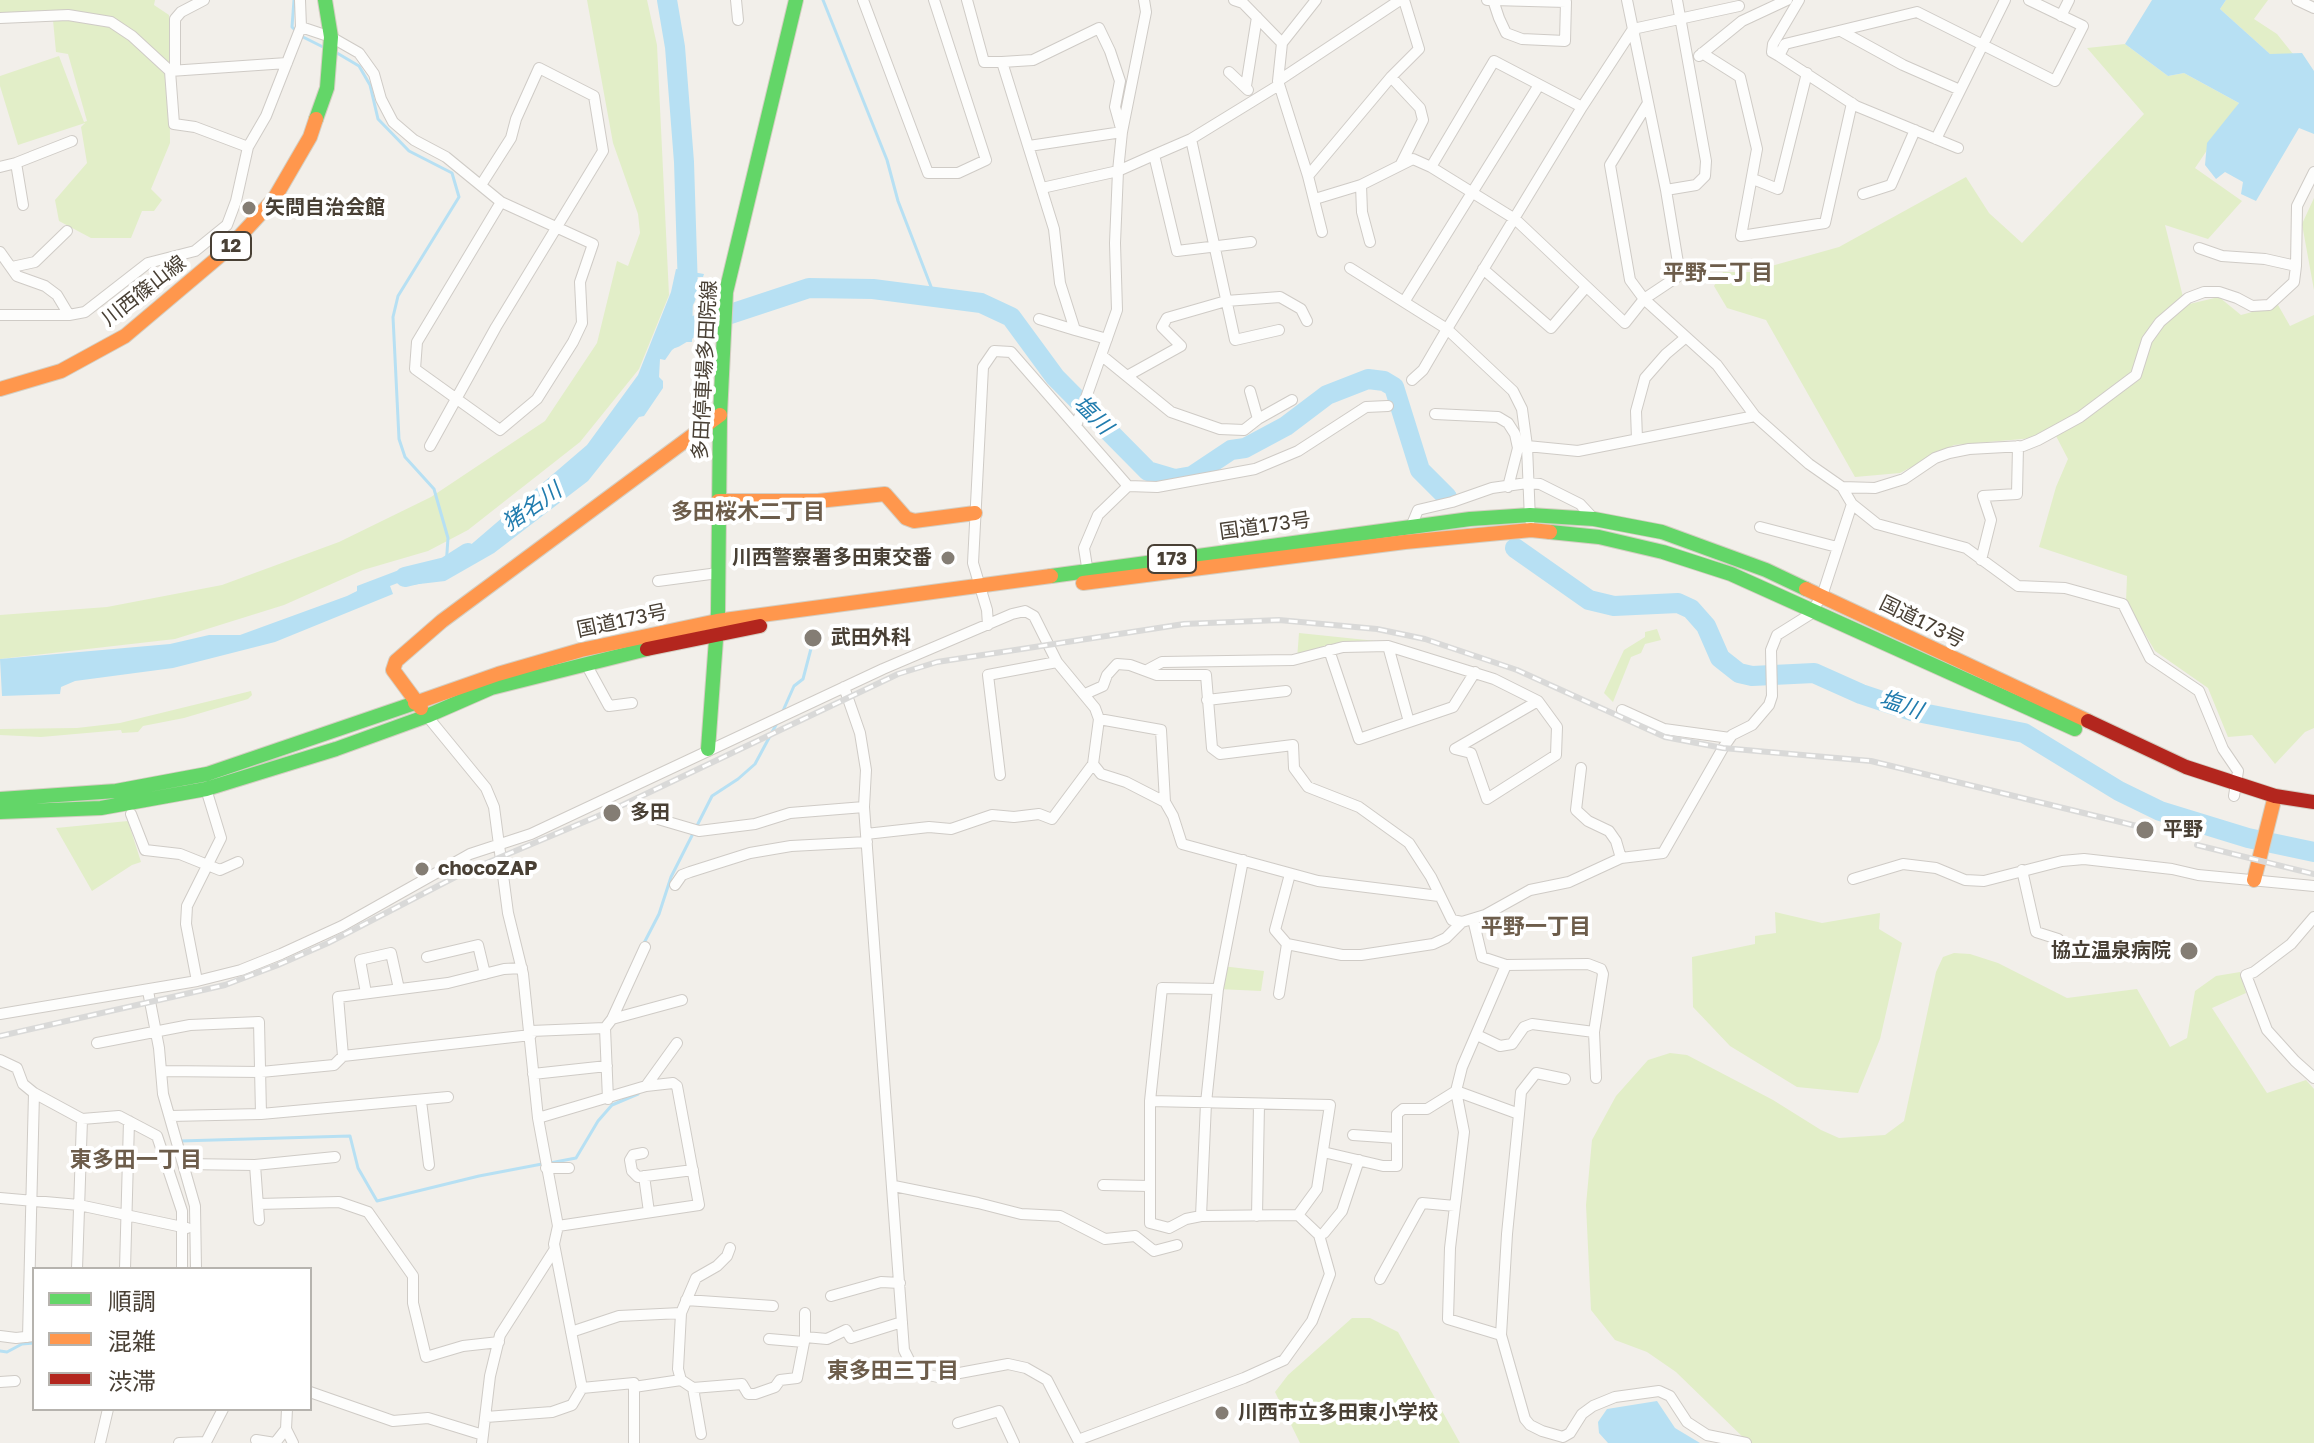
<!DOCTYPE html>
<html>
<head>
<meta charset="utf-8">
<style>
  body { margin:0 }
  #map { position:relative; width:2314px; height:1443px; overflow:hidden; background:#f2efea; font-family:"Golos Text","Noto Sans JP",sans-serif }
  canvas { display:block }
  .legend { position:absolute; left:32px; top:1267px; width:280px; height:144px; box-sizing:border-box; background:#fff; border:2px solid #b6b3ae; margin:0; padding:10px 14px; list-style:none; font-size:24px; color:#494035 }
  .legend li { display:flex; align-items:center; gap:16px; height:40px }
  .legend b { width:40px; border:2px solid #b6b3ae }
</style>
</head>
<body>
<div id="map">
<canvas width="2314" height="1443"></canvas>
<ul class="legend">
<li><b style="height:10px;background:#63d668"></b>順調</li>
<li><b style="height:10px;background:#ff974d"></b>混雑</li>
<li><b style="height:10px;background:#b3261e"></b>渋滞</li>
</ul>
</div>
<script>
const g = document.querySelector('canvas').getContext('2d');
g.lineJoin = 'round';
function fillPath(path, color) {
  g.fillStyle = color;
  g.fill(path, 'evenodd');
}
function shape(rows) {
  const path = new Path2D();
  for (const r of rows) {
    path.moveTo(r[0], r[1]);
    for (let i = 2; i < r.length; i += 2) path.lineTo(r[i], r[i + 1]);
  }
  return path;
}
function strokePath(path, color, width, dash) {
  g.strokeStyle = color;
  g.lineWidth = width;
  g.lineCap = dash ? 'butt' : 'round';
  g.setLineDash(dash || []);
  g.stroke(path);
}
function drawText(font, color, halo, rows, align = 'center') {
  g.font = font + ' "Golos Text","Noto Sans JP",sans-serif';
  g.lineWidth = 8;
  g.setLineDash([]);
  g.textBaseline = 'middle';
  g.strokeStyle = halo;
  g.fillStyle = color;
  for (const [text, x, y, turn = 0] of rows) {
    g.save();
    g.translate(x, y);
    g.rotate((+turn || 0) * Math.PI / 180);
    g.textAlign = isNaN(turn) ? turn : align;
    if (halo) g.strokeText(text, 0, 0);
    g.fillText(text, 0, 0);
    g.restore();
  }
}
fillPath(shape([
  [0,0,155,0,154,5,169,15,170,143,151,189,162,200,154,211,142,211,131,238,91,238,59,221,55,200,87,163,81,127,85,123,18,145,0,86,0,76,59,56,84,122,87,121,68,54,56,52,53,20,0,15],
  [587,0,647,0,657,45,669,295,639,369,580,442,468,530,428,551,363,570,284,605,175,639,0,659,0,615,107,607,222,585,339,542,431,497,545,421,597,343,617,261,628,266,640,233,638,214,613,143],
  [2226,0,2268,0,2254,19,2277,34,2293,54,2271,55,2220,9],
  [2125,44,2168,76,2184,73,2239,103,2195,168,2242,201,2208,239,2165,225,2185,305,2219,297,2241,315,2278,305,2290,326,2314,315,2314,728,2305,732,2275,764,2252,735,2228,737,2208,688,2155,651,2126,602,2127,576,2039,547,2056,487,2068,459,2056,436,1954,445,1900,473,1855,477,1766,320,1727,308,1714,286,1723,272,1750,272,1839,247,1966,177,1989,213,2022,243,2144,114,2087,48],
  [2314,198,2314,290,2302,224],
  [1657,629,1661,640,1645,644,1641,653,1631,657,1613,702,1604,693,1624,650,1645,637,1645,632],
  [1299,633,1386,642,1297,659],
  [251,691,252,695,248,699,184,718,143,726,138,732,122,733,121,730,41,737,0,735,0,729,77,728,120,723],
  [128,821,141,862,132,865,92,891,56,828],
  [1775,912,1822,923,1880,913,1879,929,1902,943,1880,1039,1858,1093,1797,1087,1730,1046,1693,1007,1692,957,1755,944,1755,936,1776,933],
  [1954,953,1970,954,1998,963,2067,998,2137,989,2170,1047,2187,1038,2195,991,2216,976,2240,972,2246,993,2212,1008,2267,1093,2306,1080,2314,1089,2314,1443,1749,1443,1676,1372,1647,1352,1615,1340,1591,1310,1586,1205,1592,1140,1616,1096,1648,1060,1670,1053,1687,1055,1773,1100,1821,1130,1839,1138,1885,1135,1904,1121,1936,972,1943,957],
  [1222,966,1264,971,1261,991,1218,989],
  [1352,1318,1370,1318,1398,1332,1460,1443,1300,1443,1275,1392,1288,1375]
]), '#e2eec8');
fillPath(shape([
  [2152,0,2226,0,2220,9,2270,54,2302,53,2314,71,2314,134,2299,128,2256,201,2241,194,2243,182,2225,172,2216,179,2205,165,2207,143,2239,103,2184,73,2168,76,2125,44],
  [676,269,704,274,703,277,696,277,696,292,693,293,692,342,683,342,672,350,665,360,660,359,659,377,663,381,663,388,644,416,639,417,588,481,494,553,445,581,411,585,408,579,390,586,393,594,275,642,173,668,75,681,61,687,60,694,2,696,0,659,170,644,209,635,240,635,347,596,357,591,357,586,407,567,439,572,587,445,638,375,671,292],
  [1657,1401,1675,1428,1700,1443,1608,1443,1599,1433,1598,1422,1607,1409]
]), '#b7e0f3');
strokePath(shape([
  [294,0,292,27,296,31],
  [823,0,887,160,898,201,935,297],
  [301,36,323,47],
  [337,53,359,66,370,85,378,119,409,151,452,173,459,197,398,296,393,317,399,439,405,457,434,489,448,538,446,567],
  [782,713,794,686,803,679,813,641],
  [643,945,659,914,671,877,712,796,738,779,755,764,777,723],
  [180,1141,350,1136,358,1168,377,1201,479,1176,542,1164],
  [550,1163,576,1158,598,1121,612,1105,638,1094],
  [0,1351,7,1352,22,1344,34,1343]
]), '#b7e0f3', 3);
strokePath(shape([
  [667,0,675,47,684,162,688,290,685,299],
  [674,338,694,326,809,288,873,289,981,303,1011,317,1055,377,1148,471,1175,479,1192,476,1231,450,1245,448,1286,426,1327,395,1368,379,1384,381,1394,387,1420,470,1447,497],
  [1515,548,1589,600,1614,606,1678,603,1691,609,1706,626,1720,658,1739,673,1752,676,1814,673,1861,694,1912,711,2024,733,2119,791,2160,811,2248,838,2314,852],
  [405,577,446,567,468,553]
]), '#b7e0f3', 20);
const street = shape([
  [736,0,738,20],
  [863,0,928,173,958,173,986,160,934,0],
  [967,0,984,62,1002,62,1054,229,1060,283,1075,330,1107,339],
  [1234,0,1243,3,1282,43],
  [1400,0,1278,81,1308,176,1391,77,1419,49,1404,0],
  [1487,0,1493,0,1566,2,1565,41,1522,39,1506,33,1499,18,1493,0],
  [1627,0,1666,190,1696,185,1705,176,1706,161,1677,0],
  [2297,0,2314,8],
  [2061,16,2069,0],
  [0,18,68,15,111,22,132,36,170,71,174,124,195,127,248,147],
  [301,27,331,37,359,53,374,74,381,99,393,122,414,140,446,157,501,202,593,244,580,282,582,323,573,342,537,399,500,430,415,369,417,342,501,202],
  [1841,31,1903,65,1960,90],
  [1702,53,1740,77,1757,149,1741,236,1825,223,1852,103],
  [1699,56,1742,21,1787,0],
  [1779,56,1772,52,1773,44,1799,0],
  [1002,62,1033,60,1099,28,1110,51,1120,81,1115,107,1122,132,1029,146],
  [170,71,287,63],
  [175,71,175,19,181,12,204,0],
  [1229,72,1248,90],
  [1391,77,1420,108,1423,120,1401,164],
  [1278,81,1282,43,1316,0],
  [1246,86,1257,17],
  [1648,103,1610,165,1630,280,1644,299,1717,365,1755,416,1809,464,1842,487,1852,504,1877,524,1966,548,2018,586,2065,588,2123,604,2150,658,2199,691,2223,749,2238,771,2234,796],
  [1191,139,1154,155,1177,251,1251,242],
  [1936,139,2005,0],
  [1958,148,1856,106,1779,56,1785,44,1917,12,2055,81,2083,26,2029,0],
  [16,163,23,205],
  [0,167,16,163,72,141,31,157],
  [1308,176,1322,232],
  [1753,179,1778,189,1807,73],
  [1361,185,1413,159,1431,167],
  [1042,188,1118,171,1154,155],
  [1666,190,1680,275,1644,299,1625,323,1515,219,1431,167,1494,61,1582,107,1633,29,1739,6],
  [1863,194,1891,185,1915,130],
  [1315,199,1361,185,1362,212,1370,242],
  [2199,248,2222,256,2265,259,2296,266,2297,206,2314,172],
  [0,252,17,276,45,286,57,295,69,315],
  [12,267,35,262,67,231],
  [1350,268,1447,329,1423,370,1412,380],
  [1483,269,1551,328,1586,287],
  [1404,302,1539,85],
  [0,315,69,315,85,312,148,263,195,251,227,225,236,201,248,147,266,116,301,27,300,0],
  [1039,319,1075,330],
  [1279,330,1235,340,1191,139,1279,85],
  [1101,355,1171,412,1220,429,1244,430,1258,419,1250,391],
  [1127,376,1181,346,1162,327,1167,318,1226,301,1280,297,1301,309,1307,321],
  [1435,414,1498,417,1508,423,1515,434,1518,448,1508,487],
  [1258,419,1292,400],
  [1076,426,1117,310,1115,243,1118,171,1122,132,1146,12,1144,0],
  [1637,439,1636,411,1645,378,1666,354,1685,338],
  [430,446,496,327,603,151,594,96,539,68,516,119,511,138,481,185],
  [1527,446,1578,451,1755,416],
  [1128,486,1157,487,1255,469,1298,451,1366,407,1388,406],
  [1842,487,1875,488,1904,479,1935,458,1949,453,1969,449,2023,446,2038,440,2080,417,2136,375,2147,340,2160,322,2188,298,2204,292,2219,292,2237,298,2252,306,2269,305,2294,282,2296,266],
  [1530,520,1527,446,1522,409,1513,391,1447,329,1582,107],
  [1760,527,1837,547],
  [1410,529,1418,510,1452,502,1492,488,1527,483,1540,484,1580,504,1594,519],
  [1981,560,1991,520,1983,496,2017,494,2018,446],
  [658,581,718,573],
  [988,625,987,610,973,563,983,367,994,351,1011,352,1128,486,1098,515,1084,548,1088,573],
  [1329,650,1359,739,1409,722,1388,646],
  [586,664,609,706,632,703],
  [1147,670,1162,662,1293,660,1343,647,1388,646,1494,679,1538,701,1557,727,1556,755,1487,799,1471,753,1455,749,1538,701],
  [844,687,860,733,866,770,864,807,904,1350,912,1366,924,1374,938,1377,1008,1364,1026,1368,1047,1380,1078,1440,1244,1378,1284,1360,1312,1321,1330,1274,1319,1235,1298,1215,1201,1216,1206,1103,1218,989,1243,860],
  [1085,694,1103,686,1107,675,1117,664,1130,665,1157,675,1206,675,1212,748,1220,754,1293,745,1294,768,1308,787,1359,807,1409,843,1431,877,1452,920,1462,922,1485,915,1530,890,1569,882,1621,858,1663,853,1723,748,1732,735,1752,725,1769,705,1772,696,1771,650,1777,635,1809,615,1822,596,1852,504],
  [1207,700,1286,691],
  [1622,710,1664,729,1730,738],
  [427,716,486,788,494,807,508,913,523,974,538,1118,558,1226,554,1244,582,1388],
  [1099,719,1161,730,1165,802],
  [1409,722,1453,707,1475,672],
  [1581,768,1576,810,1588,821,1609,831,1616,841,1621,858],
  [1000,775,988,675,1057,662],
  [131,814,145,850,180,854,220,870,238,862],
  [658,819,699,831,755,824,790,813,864,807],
  [866,834,929,827,951,829,992,815,1014,817,1039,814,1052,819,1093,764],
  [2022,870,2036,932,2058,939,2057,948],
  [1290,874,1275,930,1287,944,1342,955,1361,955,1433,944,1446,938,1462,922],
  [1853,879,1903,864,1936,868,1965,880,1984,881,2062,861,2084,859,2172,869,2198,875,2314,886],
  [675,885,682,875,690,872,750,853,791,846,867,842],
  [2314,917,2291,944,2254,972,2246,975,2267,1030,2295,1061,2314,1078],
  [1473,919,1482,957,1506,965,1462,1067,1456,1091,1464,1132,1450,1248,1448,1319,1501,1335],
  [427,957,478,945,485,974],
  [1506,965,1588,964,1601,969,1603,974,1594,1032,1596,1078],
  [197,981,186,924,187,906,221,838,206,789],
  [148,991,159,1048,163,1094,195,1206,196,1269],
  [366,993,360,960,391,953,399,989],
  [1279,994,1287,944],
  [0,1014,197,981,241,970,281,954,342,926,470,854,531,834,883,669,1012,614,1025,611,1034,616,1057,662,1095,708,1099,719,1093,764,1101,774,1126,782,1165,802,1173,816,1182,844,1318,881,1439,896],
  [612,1019,682,1000],
  [605,1028,608,1099],
  [531,1031,605,1028,612,1019,645,947],
  [1477,1035,1500,1046,1512,1044,1524,1027,1532,1024,1594,1032],
  [97,1043,190,1025,259,1022,261,1114],
  [343,1056,338,997,448,983,504,969,522,968],
  [0,1060,17,1068,23,1084,34,1093,82,1119,119,1116,157,1136,182,1211,182,1269],
  [161,1071,261,1072,334,1065,343,1056,531,1035],
  [533,1074,607,1066],
  [646,1086,677,1043],
  [1456,1091,1519,1114,1507,1234,1501,1335,1525,1419,1530,1425,1542,1431,1563,1437,1570,1433,1582,1414,1593,1406,1615,1397,1659,1391,1670,1396,1687,1422,1707,1435,1746,1443],
  [421,1101,429,1165],
  [1150,1101,1330,1105,1317,1189,1298,1215],
  [1519,1114,1521,1092,1536,1073,1565,1079],
  [170,1116,261,1114,448,1097],
  [538,1118,646,1086,673,1083,677,1086,699,1205,558,1226],
  [1353,1135,1397,1138],
  [1323,1152,1383,1166,1397,1166,1397,1114,1403,1109,1427,1109,1456,1091],
  [643,1153,633,1155,630,1160,632,1171,638,1177,693,1170],
  [183,1164,255,1165,335,1157],
  [255,1165,259,1220],
  [546,1168,569,1168],
  [644,1176,649,1212],
  [1103,1185,1149,1186],
  [894,1186,978,1203,1021,1214,1060,1216,1105,1239,1135,1236,1154,1251,1177,1245],
  [0,1198,79,1205,187,1228],
  [258,1204,339,1202,368,1212,413,1276,413,1303,426,1357,463,1346,499,1342],
  [1201,1216,1186,1219,1169,1228,1150,1223,1150,1101,1162,988,1218,989],
  [1257,1216,1259,1104],
  [1324,1233,1342,1211,1359,1160],
  [77,1269,82,1119],
  [125,1269,129,1121],
  [1380,1279,1422,1203,1455,1206],
  [831,1296,881,1282,900,1283],
  [686,1300,773,1306],
  [571,1332,619,1316,681,1313],
  [0,1336,16,1338,34,1336],
  [28,1337,34,1093],
  [805,1337,827,1339,846,1330,851,1338,902,1322],
  [769,1339,804,1342],
  [681,1380,693,1388,742,1384,748,1394,755,1394,775,1387,780,1380,797,1378,805,1337,805,1313],
  [0,1382,15,1381],
  [634,1387,681,1380,678,1369,681,1313,696,1278,717,1266,727,1256,730,1248],
  [693,1388,701,1434],
  [310,1392,393,1421,428,1418,483,1435],
  [287,1409,286,1429,293,1443],
  [486,1417,552,1412,572,1405,582,1388,634,1383,634,1443],
  [958,1423,999,1411,1014,1443],
  [256,1440,275,1443,286,1429],
  [100,1443,108,1409],
  [179,1443,206,1442,223,1409],
  [482,1443,490,1376,500,1335,555,1249]
]);
const fast = shape([
  [316,119,327,88,331,37,325,0],
  [1550,532,1599,537,1663,552,1731,574,2075,729],
  [1051,576,1470,519,1530,515,1594,519,1662,532,1766,570,1806,589],
  [708,749,718,612,720,415,726,292,796,0],
  [0,799,116,791,207,774,415,703],
  [0,812,101,808,206,789,336,749,427,716,491,688,647,649]
]);
const slow = shape([
  [0,389,61,371,125,336,228,249,274,199,310,137,316,119],
  [718,501,818,501,885,494,906,518,914,521,975,513],
  [1083,583,1405,542,1531,530,1550,532],
  [1806,589,2088,721],
  [415,703,498,674,581,650,717,621,1051,576],
  [421,708,393,670,396,661,442,621,720,415],
  [2254,880,2275,796]
]);
const jam = shape([
  [647,649,760,626],
  [2088,721,2186,767,2275,796,2314,802]
]);
strokePath(street, '#cfcbc6', 12);
strokePath(fast, '#d4cec2', 16);
strokePath(slow, '#d4cec2', 16);
strokePath(jam, '#d4cec2', 16);
strokePath(street, '#fdfdfc', 10);
strokePath(fast, '#63d668', 14);
strokePath(slow, '#ff974d', 14);
strokePath(jam, '#b3261e', 14);
const rail = shape([
  [2197,845,2314,874],
  [0,1036,225,985,278,965,328,943,463,873,610,811,898,674,937,662,1184,624,1279,620,1377,629,1425,639,1517,670,1665,737,1723,748,1871,761,2145,828]
]);
strokePath(rail, '#d9d9d8', 6);
strokePath(rail, '#fff', 3, [9]);
for (const [x, y, r, color] of [
  [249,208,8,"#847d74"],
  [948,558,8,"#847d74"],
  [813,638,10,"#847d74"],
  [612,813,10,"#847d74"],
  [2145,830,10,"#847d74"],
  [422,869,8,"#847d74"],
  [2189,951,10,"#847d74"],
  [1222,1413,8,"#847d74"]
]) {
  const dot = new Path2D();
  dot.arc(x, y, r, 0, 2 * Math.PI);
  g.fillStyle = color;
  g.fill(dot);
  strokePath(dot, '#fff', 3);
}
for (const [x, y, w] of [
  [231,246,40],
  [1172,559,48]
]) {
  const box = new Path2D();
  box.roundRect(x - w / 2, y - 14, w, 28, 6);
  g.fillStyle = '#fff';
  g.fill(box);
  strokePath(box, '#494035', 2);
}
drawText('bold 18px', '#494035', null, [
  ["12",231,246],
  ["173",1172,559]
]);
drawText('bold 20px', '#494035', '#fff', [
  ["矢問自治会館",265,208],
  ["川西警察署多田東交番",932,558,"right"],
  ["武田外科",831,638],
  ["多田",630,813],
  ["平野",2163,830],
  ["chocoZAP",438,869],
  ["協立温泉病院",2171,951,"right"],
  ["川西市立多田東小学校",1238,1413]
], 'left');
drawText('20px', '#494035', '#fff', [
  ["川西篠山線",144,291,-38],
  ["多田停車場多田院線",705,370,-87],
  ["国道173号",1265,526,-8],
  ["国道173号",622,621,-12],
  ["国道173号",1922,622,26]
]);
drawText('bold 22px', '#6d5d4b', '#fff', [
  ["平野二丁目",1718,273],
  ["多田桜木二丁目",748,512],
  ["平野一丁目",1536,927],
  ["東多田一丁目",136,1160],
  ["東多田三丁目",893,1371]
]);
drawText('italic 22px', '#217cae', '#fff', [
  ["塩川",1093,415,45],
  ["猪名川",532,507,-35],
  ["塩川",1901,705,18]
]);
</script>
</body>
</html>
